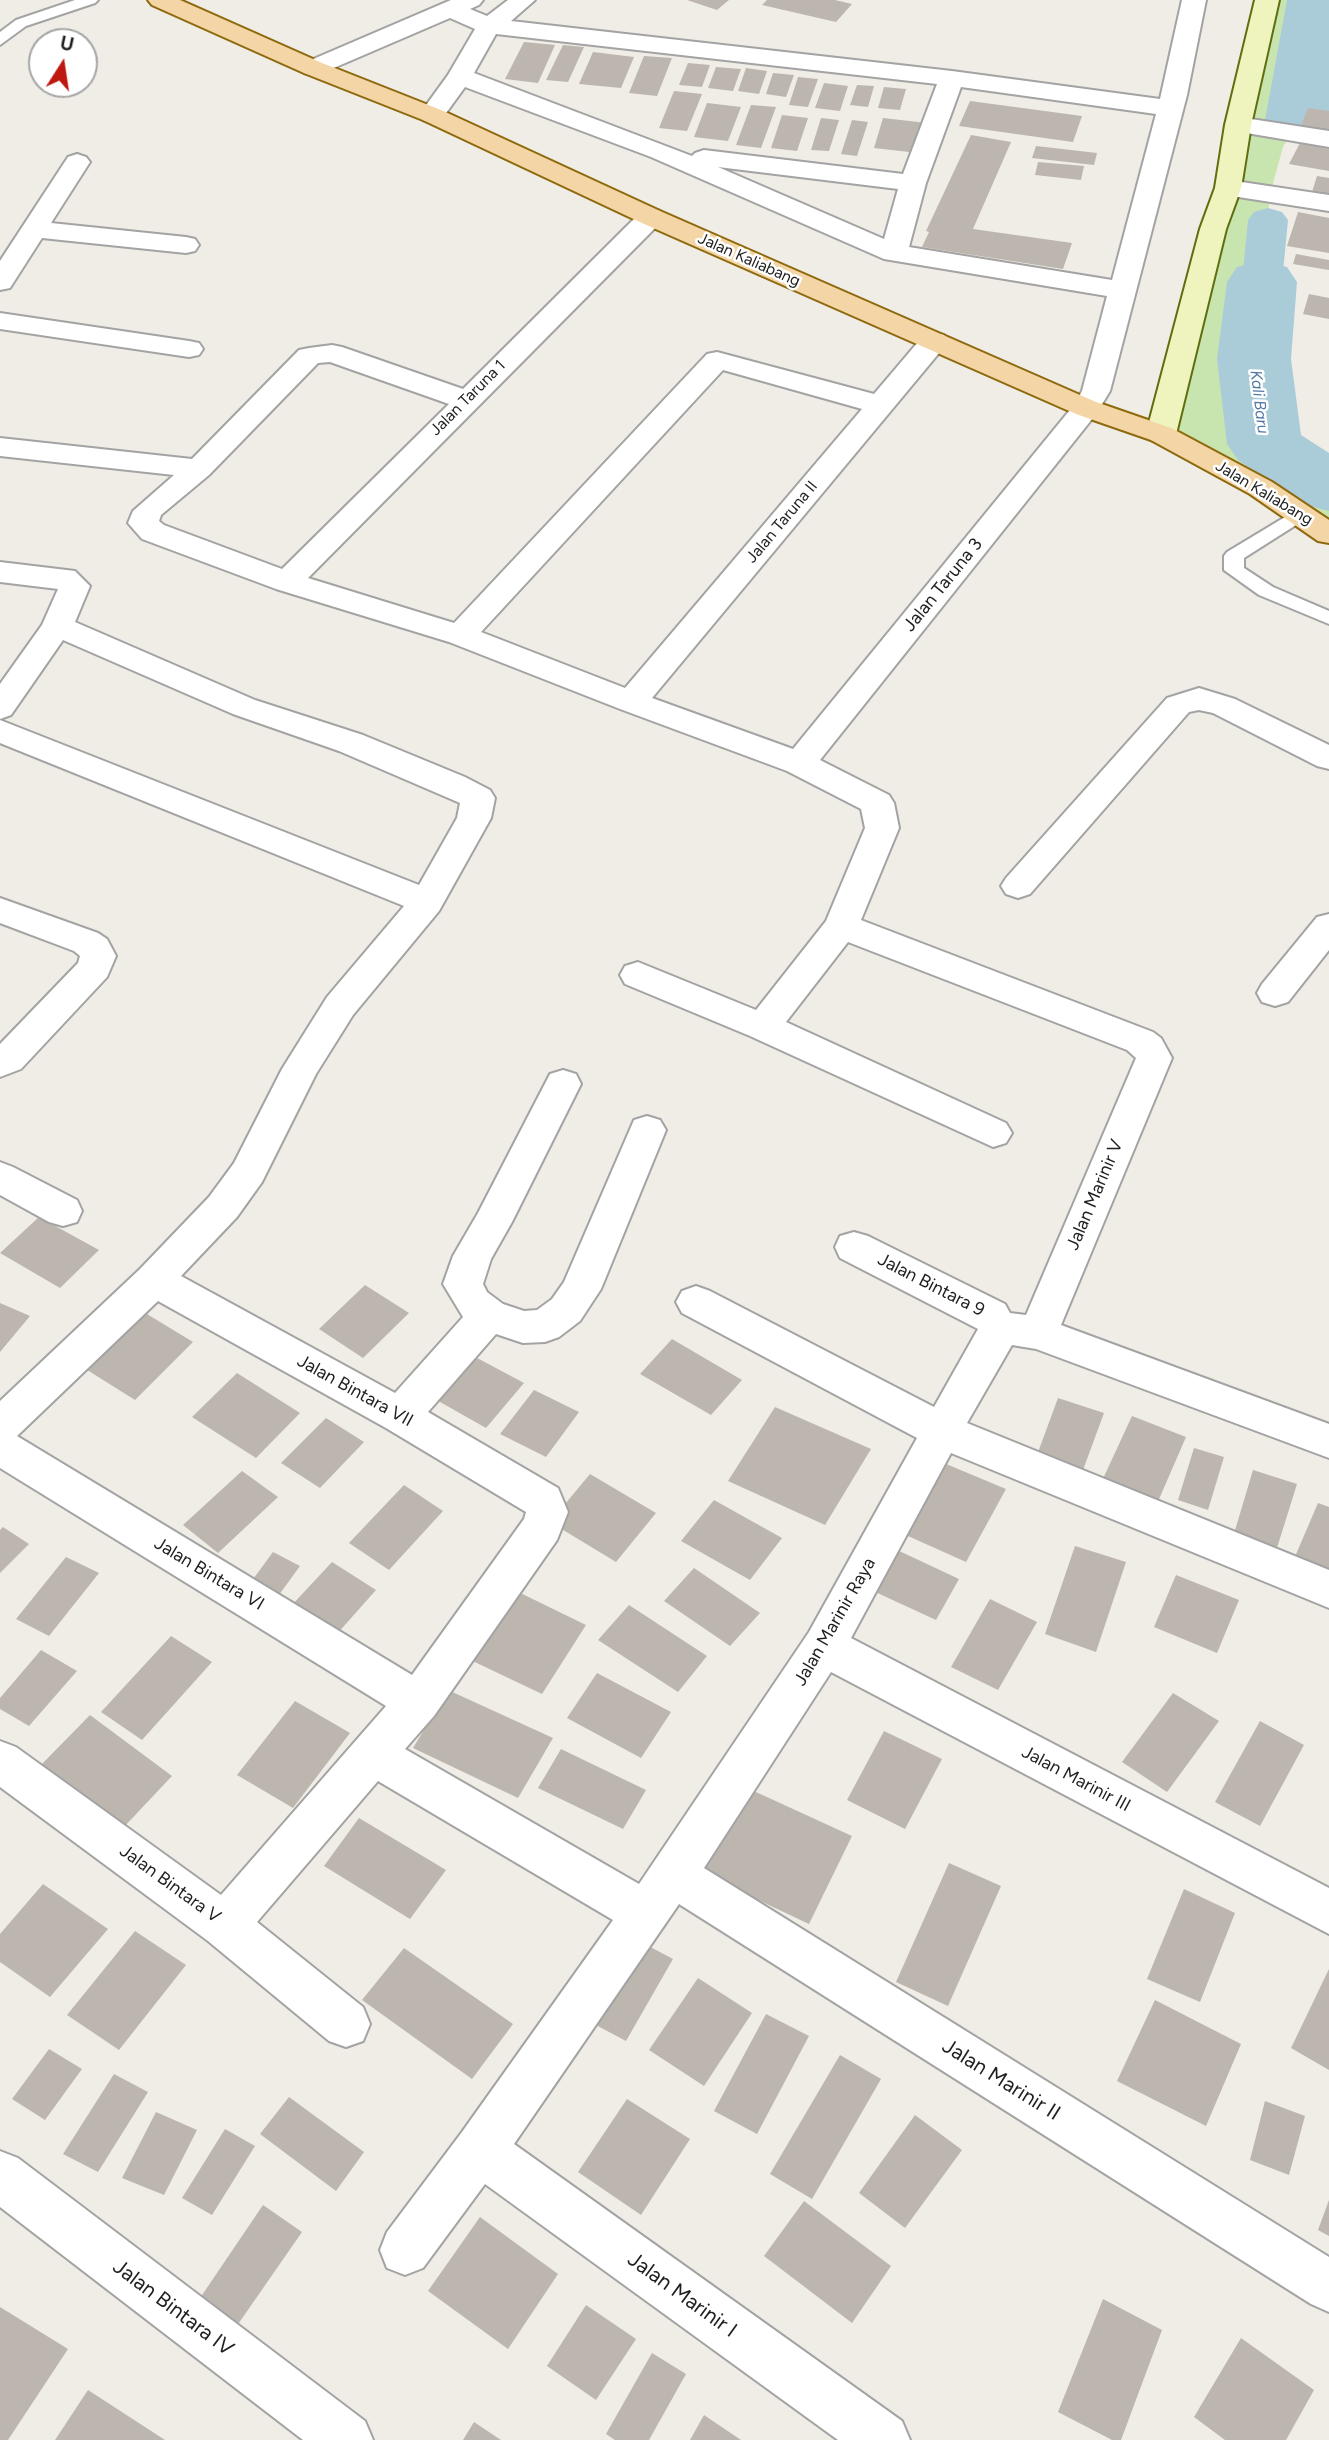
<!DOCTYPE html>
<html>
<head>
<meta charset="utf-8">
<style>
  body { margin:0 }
  #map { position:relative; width:1329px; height:2440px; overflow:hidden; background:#efede6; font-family:Figtree,sans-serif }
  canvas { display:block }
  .north { position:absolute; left:28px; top:28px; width:70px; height:70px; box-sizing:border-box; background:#fff; border:2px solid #a5a5a5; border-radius:50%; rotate:12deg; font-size:19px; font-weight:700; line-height:28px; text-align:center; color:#1f1f1f }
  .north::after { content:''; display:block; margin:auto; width:24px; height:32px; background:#be1911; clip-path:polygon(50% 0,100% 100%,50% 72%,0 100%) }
</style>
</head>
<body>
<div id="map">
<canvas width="1329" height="2440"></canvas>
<div class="north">U</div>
</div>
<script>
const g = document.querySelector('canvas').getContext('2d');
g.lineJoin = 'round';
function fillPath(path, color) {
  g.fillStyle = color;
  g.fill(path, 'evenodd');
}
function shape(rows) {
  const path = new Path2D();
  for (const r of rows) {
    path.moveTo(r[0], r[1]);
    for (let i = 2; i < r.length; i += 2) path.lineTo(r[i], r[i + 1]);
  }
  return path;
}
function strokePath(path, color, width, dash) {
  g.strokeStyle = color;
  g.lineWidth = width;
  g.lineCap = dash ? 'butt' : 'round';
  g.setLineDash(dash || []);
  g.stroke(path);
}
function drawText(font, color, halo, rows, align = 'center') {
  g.font = font + ' Figtree,sans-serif';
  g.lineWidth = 5;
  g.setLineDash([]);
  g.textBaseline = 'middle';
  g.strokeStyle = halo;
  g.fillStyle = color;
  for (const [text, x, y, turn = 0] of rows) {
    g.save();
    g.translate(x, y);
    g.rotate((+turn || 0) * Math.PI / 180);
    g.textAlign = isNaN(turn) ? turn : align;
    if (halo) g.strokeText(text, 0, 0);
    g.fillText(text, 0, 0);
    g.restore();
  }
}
fillPath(shape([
  [1267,0,1318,0,1298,120,1283,147,1270,194,1254,359,1265,444,1329,488,1329,534,1161,434]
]), '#c8e5b0');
fillPath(shape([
  [1268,208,1282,212,1288,220,1282,282,1276,291,1262,294,1248,291,1242,282,1248,220,1254,212,1268,208]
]), '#aaccd9');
fillPath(shape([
  [1287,0,1329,0,1329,123,1321,134,1298,140,1275,134,1265,120,1287,0],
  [1262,261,1287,267,1297,282,1291,359,1301,435,1329,453,1329,511,1302,504,1238,460,1227,444,1217,359,1227,282,1237,267,1262,261]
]), '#aaccd9');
fillPath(shape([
  [687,0,729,0,717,10],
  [767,0,835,0,852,4,836,22,762,5],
  [524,42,555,45,538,83,505,79],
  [563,45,584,47,568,82,546,80],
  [593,52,634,57,621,88,579,84],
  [644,56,672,58,657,96,629,93],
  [688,63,710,65,702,87,679,85],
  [716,67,741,69,733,91,708,88],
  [746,68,767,71,759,94,738,91],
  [773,73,794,75,786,97,766,94],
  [798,77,818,79,808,107,789,105],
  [824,83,848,86,840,111,815,108],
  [857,85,874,86,868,107,850,105],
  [884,87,906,89,900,110,878,108],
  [674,91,702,94,687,131,659,128],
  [970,101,1082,116,1073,142,959,126],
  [707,103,741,107,728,141,694,137],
  [751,105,776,107,761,148,736,145],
  [1308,108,1329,111,1329,131,1301,126],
  [782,115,808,118,797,151,771,148],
  [821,118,839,120,829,151,811,150],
  [883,118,927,123,918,153,874,148],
  [852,120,868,122,857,156,841,154],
  [971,135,1011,142,973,229,1072,243,1063,269,922,247,929,232,926,231],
  [1300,143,1329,149,1329,171,1289,164],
  [1036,146,1097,153,1094,165,1032,158],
  [1038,162,1084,166,1081,180,1035,175],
  [1317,176,1329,178,1329,198,1311,195],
  [1298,212,1329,218,1329,253,1287,246],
  [1296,254,1329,260,1329,270,1293,264],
  [1309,294,1329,298,1329,319,1303,314],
  [39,1217,99,1250,60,1288,0,1253],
  [365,1285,409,1313,363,1358,319,1329],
  [0,1303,30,1316,0,1352],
  [142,1311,193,1342,135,1400,84,1368],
  [672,1339,742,1380,711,1415,640,1374],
  [464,1351,524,1383,486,1428,426,1394],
  [237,1373,300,1413,256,1458,192,1417],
  [534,1390,579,1412,546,1457,500,1434],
  [1058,1398,1104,1413,1083,1470,1037,1455],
  [775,1407,871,1449,825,1525,728,1481],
  [1132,1416,1186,1437,1156,1506,1101,1483],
  [326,1418,364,1442,320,1488,281,1463],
  [1194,1448,1224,1457,1208,1510,1178,1500],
  [939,1461,1006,1489,966,1562,899,1532],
  [1253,1470,1297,1484,1276,1551,1233,1537],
  [242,1471,278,1497,218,1553,183,1525],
  [590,1474,656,1513,616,1562,550,1522],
  [404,1485,443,1511,389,1570,349,1543],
  [714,1500,782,1538,750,1580,681,1541],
  [1318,1503,1329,1507,1329,1575,1288,1573],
  [3,1527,29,1544,0,1573,0,1530],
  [1075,1546,1126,1562,1096,1652,1045,1634],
  [895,1549,959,1579,936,1620,871,1590],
  [273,1552,300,1566,276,1599,248,1586],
  [66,1557,99,1573,49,1636,16,1619],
  [332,1562,376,1590,336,1635,291,1606],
  [694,1568,760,1613,730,1646,664,1601],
  [1176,1575,1239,1600,1217,1653,1154,1627],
  [506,1586,586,1625,542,1694,460,1655],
  [990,1599,1037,1622,998,1690,951,1667],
  [629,1605,707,1656,678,1692,598,1640],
  [171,1636,212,1662,142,1740,101,1712],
  [41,1650,77,1671,29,1726,0,1709,0,1698],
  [597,1673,671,1712,641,1758,567,1718],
  [448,1690,553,1738,518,1798,413,1748],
  [1173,1693,1219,1721,1167,1792,1122,1762],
  [295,1701,350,1733,293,1808,237,1775],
  [90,1715,172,1776,122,1829,40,1766],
  [1260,1721,1304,1745,1260,1826,1215,1802],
  [884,1731,942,1759,905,1829,847,1800],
  [561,1749,646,1790,623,1829,538,1788],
  [745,1787,852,1836,809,1924,699,1872],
  [359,1818,446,1870,410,1919,324,1866],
  [949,1863,1001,1886,948,2006,896,1982],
  [43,1884,108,1929,50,1997,0,1962,0,1934],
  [1184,1889,1235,1913,1200,2002,1147,1979],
  [135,1931,186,1965,119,2050,67,2015],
  [641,1942,673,1959,626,2041,594,2024],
  [404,1948,513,2024,472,2079,362,2000],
  [1329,1969,1329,2070,1291,2048],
  [698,1978,752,2013,704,2086,649,2050],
  [1155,2000,1241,2044,1206,2126,1117,2081],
  [766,2014,809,2036,757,2134,714,2111],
  [49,2049,82,2069,45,2120,12,2099],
  [840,2055,881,2079,812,2199,770,2174],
  [114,2074,148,2092,98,2172,63,2154],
  [289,2097,364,2152,336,2191,260,2134],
  [627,2099,690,2139,641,2215,578,2172],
  [1265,2101,1305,2116,1289,2175,1250,2160],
  [156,2112,197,2130,164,2195,122,2178],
  [915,2115,962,2150,905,2228,859,2193],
  [225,2129,255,2146,212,2215,182,2198],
  [1329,2200,1329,2236,1318,2230],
  [804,2201,891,2266,852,2323,764,2256],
  [263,2205,302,2232,234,2330,196,2304],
  [480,2217,558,2274,508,2349,428,2291],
  [1103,2299,1162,2330,1121,2440,1112,2440,1058,2412],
  [586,2305,636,2339,596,2400,547,2366],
  [0,2307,68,2349,8,2440,0,2440],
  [1241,2338,1314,2390,1286,2440,1225,2440,1194,2417],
  [652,2353,686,2374,649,2440,615,2440,606,2434],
  [88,2390,165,2440,55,2440],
  [704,2415,741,2440,690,2440],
  [474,2422,501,2440,463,2440]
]), '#bcb6af');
const lane = shape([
  [75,0,98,0,95,3,26,26,0,45,0,32,16,20,75,0],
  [1300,508,1310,514,1307,518,1244,558,1244,568,1273,587,1329,611,1329,624,1259,595,1224,570,1224,556,1227,552,1300,508]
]);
const street = shape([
  [451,0,483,0,479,5,470,9,487,16,508,0,535,0,511,21,952,71,1160,99,1182,0,1206,0,1187,95,1110,391,1096,414,820,760,889,795,894,803,899,828,861,920,1153,1032,1161,1038,1172,1058,1061,1325,1329,1424,1329,1458,1036,1349,1012,1345,967,1423,1329,1570,1329,1608,951,1453,851,1638,1329,1888,1329,1934,831,1672,704,1868,1329,2257,1329,2312,1311,2304,679,1904,514,2144,902,2421,910,2440,838,2440,485,2184,423,2268,405,2275,387,2268,380,2250,387,2232,462,2132,613,1920,378,1781,257,1922,363,2007,370,2024,363,2041,346,2047,329,2041,208,1941,0,1787,0,1741,16,1747,221,1895,386,1706,0,1468,0,1401,140,1269,209,1197,234,1163,282,1069,327,997,404,906,0,743,0,720,419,885,457,818,460,803,339,751,233,714,63,640,11,715,0,719,0,684,42,625,58,589,0,582,0,562,75,571,90,586,75,622,255,700,363,735,465,777,490,790,495,798,491,818,439,911,353,1015,316,1074,262,1182,237,1217,181,1276,395,1393,463,1317,443,1284,453,1256,478,1213,550,1074,563,1070,576,1074,581,1084,512,1222,491,1259,483,1284,487,1292,503,1304,524,1311,537,1310,552,1299,564,1282,634,1120,647,1116,660,1120,666,1130,601,1289,580,1321,559,1337,545,1342,523,1343,496,1334,428,1412,558,1488,568,1512,557,1540,434,1716,405,1749,639,1884,809,1632,917,1438,682,1313,676,1302,682,1291,696,1286,710,1291,934,1407,978,1329,840,1258,835,1247,840,1236,854,1232,868,1236,1005,1304,1010,1313,1026,1315,1136,1058,1127,1050,848,942,786,1022,1006,1123,1012,1133,1006,1143,993,1147,750,1036,625,984,620,975,625,966,638,962,756,1010,826,921,865,828,861,809,787,771,620,709,449,642,276,589,142,539,128,523,133,511,174,475,0,456,0,438,192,459,299,350,309,348,332,345,342,347,463,389,642,211,651,209,660,211,664,217,660,223,308,578,454,623,707,354,717,352,874,394,924,335,934,333,944,335,948,341,944,347,652,698,793,749,1074,405,1082,391,1107,296,884,259,651,157,465,87,441,120,432,123,423,120,419,115,448,75,475,29,450,18,322,73,313,75,304,73,301,68,304,63,451,0],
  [496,34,937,84,903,174,704,150,695,153,692,156,474,73,496,34],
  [961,87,1156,114,1112,280,909,247,926,183,961,87],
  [718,167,898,189,884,239,718,167],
  [330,362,449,404,282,569,164,525,159,521,161,515,209,475,318,363,330,362],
  [723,370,862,409,625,688,481,632,723,370],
  [158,1301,386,1428,526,1512,524,1519,412,1675,17,1436,158,1301],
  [1238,117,1329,131,1329,147,1229,130,1225,125,1229,120,1238,117],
  [77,154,86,157,90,162,51,223,186,237,195,239,199,245,195,251,186,253,42,238,10,288,0,290,0,261,68,157,77,154],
  [1228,180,1329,195,1329,211,1219,194,1215,188,1219,182,1228,180],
  [0,313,189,341,199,343,203,349,199,355,189,357,0,329,0,313],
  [1199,688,1235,699,1329,745,1329,769,1317,766,1213,713,1199,710,1189,712,1030,894,1018,898,1006,894,1001,886,1006,878,1167,698,1199,688],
  [0,898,98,933,107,939,116,956,107,977,21,1069,0,1077,0,1044,78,963,80,956,74,951,0,923,0,898],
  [1329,914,1329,950,1288,1002,1275,1006,1262,1002,1257,993,1262,984,1317,917,1329,914],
  [0,1162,13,1167,77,1200,82,1211,77,1222,63,1226,49,1222,0,1195,0,1162],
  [0,2151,18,2158,365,2421,373,2440,303,2440,0,2207,0,2151]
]);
const secondary = shape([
  [1255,0,1279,0,1251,125,1241,188,1226,229,1176,434,1171,440,1161,443,1151,440,1146,434,1200,229,1215,188,1225,125,1255,0]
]);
const primary = shape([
  [148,0,180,0,322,63,441,110,660,211,1096,402,1171,428,1272,482,1329,520,1329,543,1318,541,1250,494,1151,440,1076,414,642,223,423,120,304,73,152,5,148,0]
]);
strokePath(lane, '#a3a3a3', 4);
strokePath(street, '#a3a3a3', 4);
strokePath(secondary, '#5f6e0e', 4);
strokePath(primary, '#8e690d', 4);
fillPath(lane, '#fff');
fillPath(street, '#fff');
fillPath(secondary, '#eff4bf');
fillPath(primary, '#f4d6a6');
drawText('16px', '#1f1f1f', '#fff', [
  ["Jalan Kaliabang",749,260,24],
  ["Jalan Taruna 1",468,398,-45],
  ["Jalan Kaliabang",1264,493,31],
  ["Jalan Taruna II",782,522,-50]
]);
drawText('italic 16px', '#5379a7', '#fff', [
  ["Kali Baru",1259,402,83]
]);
drawText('18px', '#1f1f1f', '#fff', [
  ["Jalan Taruna 3",943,585,-51],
  ["Jalan Marinir V",1095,1195,-67],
  ["Jalan Bintara 9",931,1285,27],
  ["Jalan Bintara VII",355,1391,29],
  ["Jalan Bintara VI",209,1574,31],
  ["Jalan Marinir Raya",835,1622,-60],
  ["Jalan Marinir III",1076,1779,28],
  ["Jalan Bintara V",170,1884,36]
]);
drawText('21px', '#1f1f1f', '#fff', [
  ["Jalan Marinir II",1001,2080,32],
  ["Jalan Marinir I",682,2295,36],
  ["Jalan Bintara IV",173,2308,37]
]);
</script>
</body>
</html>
